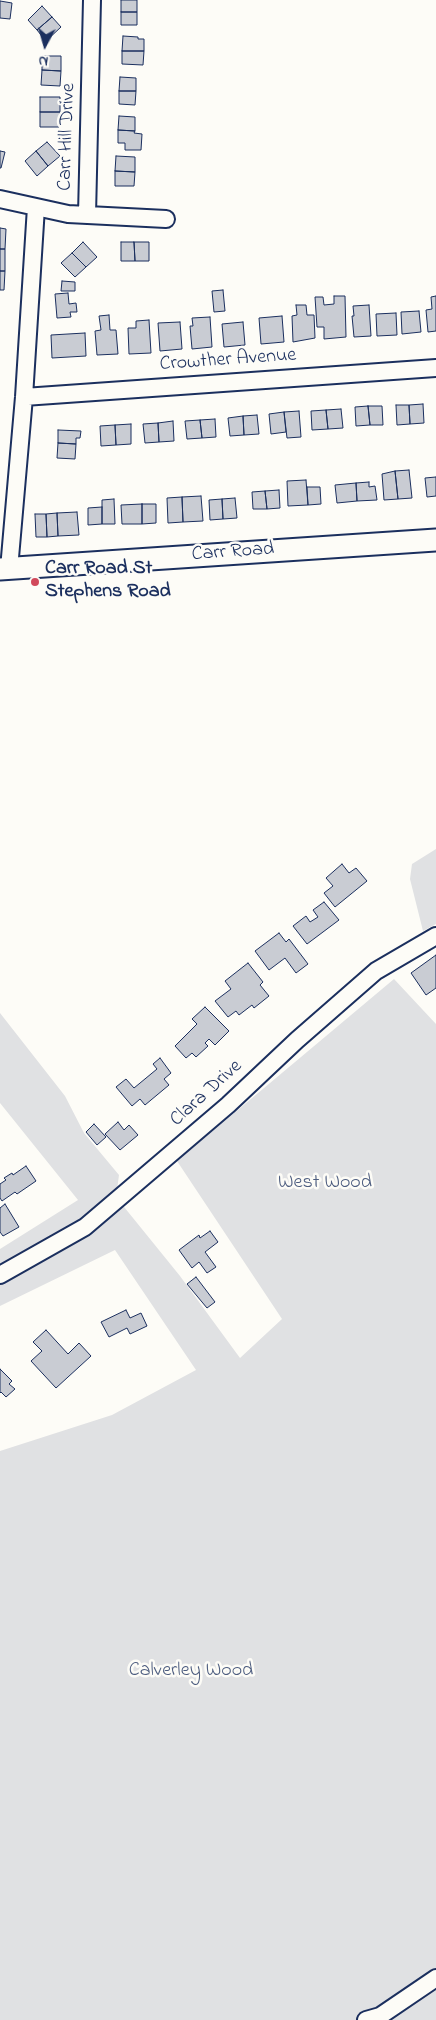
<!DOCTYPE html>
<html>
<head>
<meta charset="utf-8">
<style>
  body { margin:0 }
  #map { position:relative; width:436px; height:2020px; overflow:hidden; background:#fdfcf7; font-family:"Indie Flower",sans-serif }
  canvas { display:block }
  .north { position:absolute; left:20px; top:20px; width:50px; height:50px; -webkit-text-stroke:4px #fdfcf7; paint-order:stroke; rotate:186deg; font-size:14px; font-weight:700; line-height:20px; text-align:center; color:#1b2f5e }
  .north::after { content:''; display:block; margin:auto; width:18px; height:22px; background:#1b2f5e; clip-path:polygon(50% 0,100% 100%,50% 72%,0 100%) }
</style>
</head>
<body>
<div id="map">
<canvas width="436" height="2020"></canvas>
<div class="north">N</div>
</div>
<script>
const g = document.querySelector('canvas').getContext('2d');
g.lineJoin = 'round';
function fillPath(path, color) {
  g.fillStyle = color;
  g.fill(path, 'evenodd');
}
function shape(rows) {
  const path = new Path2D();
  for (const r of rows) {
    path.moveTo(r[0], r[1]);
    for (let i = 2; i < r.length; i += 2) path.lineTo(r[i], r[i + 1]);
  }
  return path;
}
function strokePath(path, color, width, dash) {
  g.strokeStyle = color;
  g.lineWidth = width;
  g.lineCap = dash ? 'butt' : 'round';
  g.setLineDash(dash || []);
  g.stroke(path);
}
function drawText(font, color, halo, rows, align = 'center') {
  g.font = font + ' "Indie Flower",sans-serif';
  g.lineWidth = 5;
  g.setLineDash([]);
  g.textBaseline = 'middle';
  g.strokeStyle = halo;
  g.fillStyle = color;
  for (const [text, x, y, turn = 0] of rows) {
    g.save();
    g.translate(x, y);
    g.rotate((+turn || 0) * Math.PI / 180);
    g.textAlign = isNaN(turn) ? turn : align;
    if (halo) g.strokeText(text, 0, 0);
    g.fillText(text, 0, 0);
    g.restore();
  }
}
fillPath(shape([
  [436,849,436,924,423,931,410,879,412,864],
  [394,979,436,1024,436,2020,0,2020,0,1451,112,1415,196,1370,115,1250,0,1306,0,1249,78,1200,0,1103,0,1013,65,1096,84,1133,119,1175,116,1197,180,1276,240,1358,282,1319,177,1161]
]), '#e0e1e3');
const building = shape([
  [121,0,137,0,137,12,121,12,121,0],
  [0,1,12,3,10,19,0,18,0,1],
  [42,6,52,17,37,30,28,20,42,6],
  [121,12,137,12,137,25,121,25,121,12],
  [52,17,61,27,46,41,37,30,52,17],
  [123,36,138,37,138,39,144,39,144,51,122,51,123,36],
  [122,51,144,51,143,65,122,64,122,51],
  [42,56,61,56,61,71,42,70,42,56],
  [42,70,61,71,60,86,41,85,42,70],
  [120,77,136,78,136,91,119,91,120,77],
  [119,91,136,91,135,105,119,104,119,91],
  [40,97,60,97,60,112,40,112,40,97],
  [40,112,60,112,59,127,40,127,40,112],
  [119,116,135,117,135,131,118,130,119,116],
  [118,130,135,131,134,133,142,134,141,150,125,150,125,143,118,143,118,130],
  [47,142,60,156,48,166,36,151,47,142],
  [0,151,5,152,1,168,0,168,0,151],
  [36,151,48,166,37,176,25,161,36,151],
  [116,156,135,157,135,172,115,171,116,156],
  [115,171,135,172,134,186,115,186,115,171],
  [0,228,6,229,5,249,0,249,0,228],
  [83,242,97,257,86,267,72,253,83,242],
  [121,242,134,242,135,261,121,261,121,242],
  [134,242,149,242,149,261,135,261,134,242],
  [0,249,5,249,5,271,0,271,0,249],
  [72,253,86,267,75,277,61,263,72,253],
  [0,271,5,271,4,290,0,290,0,271],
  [62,281,75,282,75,291,61,291,62,281],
  [223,290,225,311,214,312,212,291,223,290],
  [68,293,69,304,76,303,77,312,70,312,71,317,57,318,55,294,68,293],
  [334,296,345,296,346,337,324,339,324,327,317,327,315,297,323,297,324,305,334,304,334,296],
  [436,296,436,331,428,332,426,310,432,309,431,297,436,296],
  [296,305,306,305,307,315,314,315,315,338,293,342,292,316,297,315,296,305],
  [369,305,371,336,354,337,352,316,354,316,353,306,369,305],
  [419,311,421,332,402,334,401,312,419,311],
  [396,313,397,335,377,336,376,314,396,313],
  [109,315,110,330,116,330,118,354,97,355,95,331,101,330,99,316,109,315],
  [282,316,284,342,261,344,259,318,282,316],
  [210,317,212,347,192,349,190,326,193,326,192,318,210,317],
  [149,320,151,353,129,354,128,328,136,328,136,321,149,320],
  [180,322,182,349,160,351,158,323,180,322],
  [243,322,245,345,224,347,222,324,243,322],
  [85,333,86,356,52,358,51,335,85,333],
  [423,404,424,423,410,424,409,405,423,404],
  [396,405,409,405,410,424,397,425,396,405],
  [368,406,370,425,356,426,355,407,368,406],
  [368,406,382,406,383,425,370,425,368,406],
  [341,409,343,428,328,429,326,410,341,409],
  [326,410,328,429,312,430,311,411,326,410],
  [299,411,301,437,287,438,284,412,299,411],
  [284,412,286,432,271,434,269,414,284,412],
  [257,415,259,434,244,435,243,416,257,415],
  [243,416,244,435,230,436,228,418,243,416],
  [215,419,216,437,202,438,200,420,215,419],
  [200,420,202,438,187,439,185,421,200,420],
  [173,421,174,441,159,442,158,423,173,421],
  [158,423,159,442,145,443,143,424,158,423],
  [131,424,131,444,116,445,115,425,131,424],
  [115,425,116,445,101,446,100,426,115,425],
  [58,430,81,431,80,438,76,438,76,444,58,443,58,430],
  [58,443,76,444,75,459,57,458,58,443],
  [409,470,412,498,398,499,395,471,409,470],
  [395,471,398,499,384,500,382,474,395,471],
  [436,477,436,496,427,497,425,478,436,477],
  [306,480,308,505,288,506,287,481,306,480],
  [369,482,369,487,375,486,377,500,357,501,356,483,369,482],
  [356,483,357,501,337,503,335,485,356,483],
  [307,487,320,487,321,504,308,505,307,487],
  [279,490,280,508,267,509,265,491,279,490],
  [265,491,267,509,253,509,252,492,265,491],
  [201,496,203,521,183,522,182,497,201,496],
  [182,497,183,522,168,523,167,498,182,497],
  [235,498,237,518,223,519,222,499,235,498],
  [114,499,115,524,102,524,102,500,114,499],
  [222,499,223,519,210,520,209,500,222,499],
  [142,504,156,504,156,523,142,524,142,504],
  [142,504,142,524,122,524,121,505,142,504],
  [102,507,102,524,88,525,88,508,102,507],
  [77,512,79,535,58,536,57,513,77,512],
  [57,513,58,536,47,537,46,514,57,513],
  [35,514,46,514,47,537,36,537,35,514],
  [342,864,349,873,356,868,367,881,335,907,324,893,333,886,326,878,342,864],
  [324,902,339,920,307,944,293,926,306,916,310,922,318,917,313,910,324,902],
  [279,933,286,942,289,939,308,964,296,973,285,958,269,970,255,951,279,933],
  [436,955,436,988,426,995,411,973,436,955],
  [248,963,263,982,260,985,269,996,254,1008,252,1005,239,1015,236,1011,228,1017,215,1001,231,989,225,981,248,963],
  [205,1007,229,1031,215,1045,209,1039,205,1043,208,1046,196,1057,192,1053,186,1058,175,1046,197,1024,192,1019,205,1007],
  [160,1058,171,1073,164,1079,169,1085,145,1105,140,1099,132,1106,116,1087,126,1079,134,1088,157,1069,153,1064,160,1058],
  [118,1122,124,1130,129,1125,138,1135,120,1150,105,1134,118,1122],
  [94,1124,106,1137,97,1145,86,1132,94,1124],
  [26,1166,36,1181,17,1194,15,1192,2,1201,0,1198,0,1184,6,1180,4,1178,12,1173,13,1175,26,1166],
  [5,1204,19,1227,3,1236,0,1232,0,1208,5,1204],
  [210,1231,218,1242,205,1252,216,1267,207,1273,199,1262,192,1268,179,1250,199,1235,200,1238,210,1231],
  [196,1277,215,1302,207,1308,187,1284,196,1277],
  [126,1310,130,1318,141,1313,147,1326,130,1334,127,1328,109,1337,101,1322,126,1310],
  [46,1330,68,1354,79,1343,91,1356,56,1388,31,1361,42,1351,33,1342,46,1330],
  [0,1369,12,1381,9,1384,15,1389,6,1397,1,1392,0,1393,0,1369]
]);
fillPath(building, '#c9ccd3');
strokePath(building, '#1b2f5e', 1);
const minor = shape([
  [0,199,68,214,166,219],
  [87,215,92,0],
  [24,397,436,368],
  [9,569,24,397,36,207],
  [0,1275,85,1227,228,1105,297,1040,376,971,436,936],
  [366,2020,380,2016,436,1978]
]);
const major = shape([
  [0,569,436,540]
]);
strokePath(minor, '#1b2f5e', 20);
strokePath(major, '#1b2f5e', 25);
strokePath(minor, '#fdfcf7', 16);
strokePath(major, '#fdfcf7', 21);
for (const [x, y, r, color] of [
  [35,582,5,"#d1495b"]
]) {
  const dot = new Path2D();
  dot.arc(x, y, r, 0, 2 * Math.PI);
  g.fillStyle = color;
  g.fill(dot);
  strokePath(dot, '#fdfcf7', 2);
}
drawText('20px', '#1b2f5e', '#fdfcf7', [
  ["Carr Hill Drive",68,137,-88],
  ["Crowther Avenue",228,361,-4],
  ["Carr Road",233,553,-4],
  ["Clara Drive",207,1094,-42]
]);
drawText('bold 20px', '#1b2f5e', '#fdfcf7', [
  ["Carr Road St",45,570],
  ["Stephens Road",45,593]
], 'left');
drawText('20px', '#4c5c7f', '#fdfcf7', [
  ["West Wood",325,1184],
  ["Calverley Wood",191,1672]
]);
</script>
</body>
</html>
